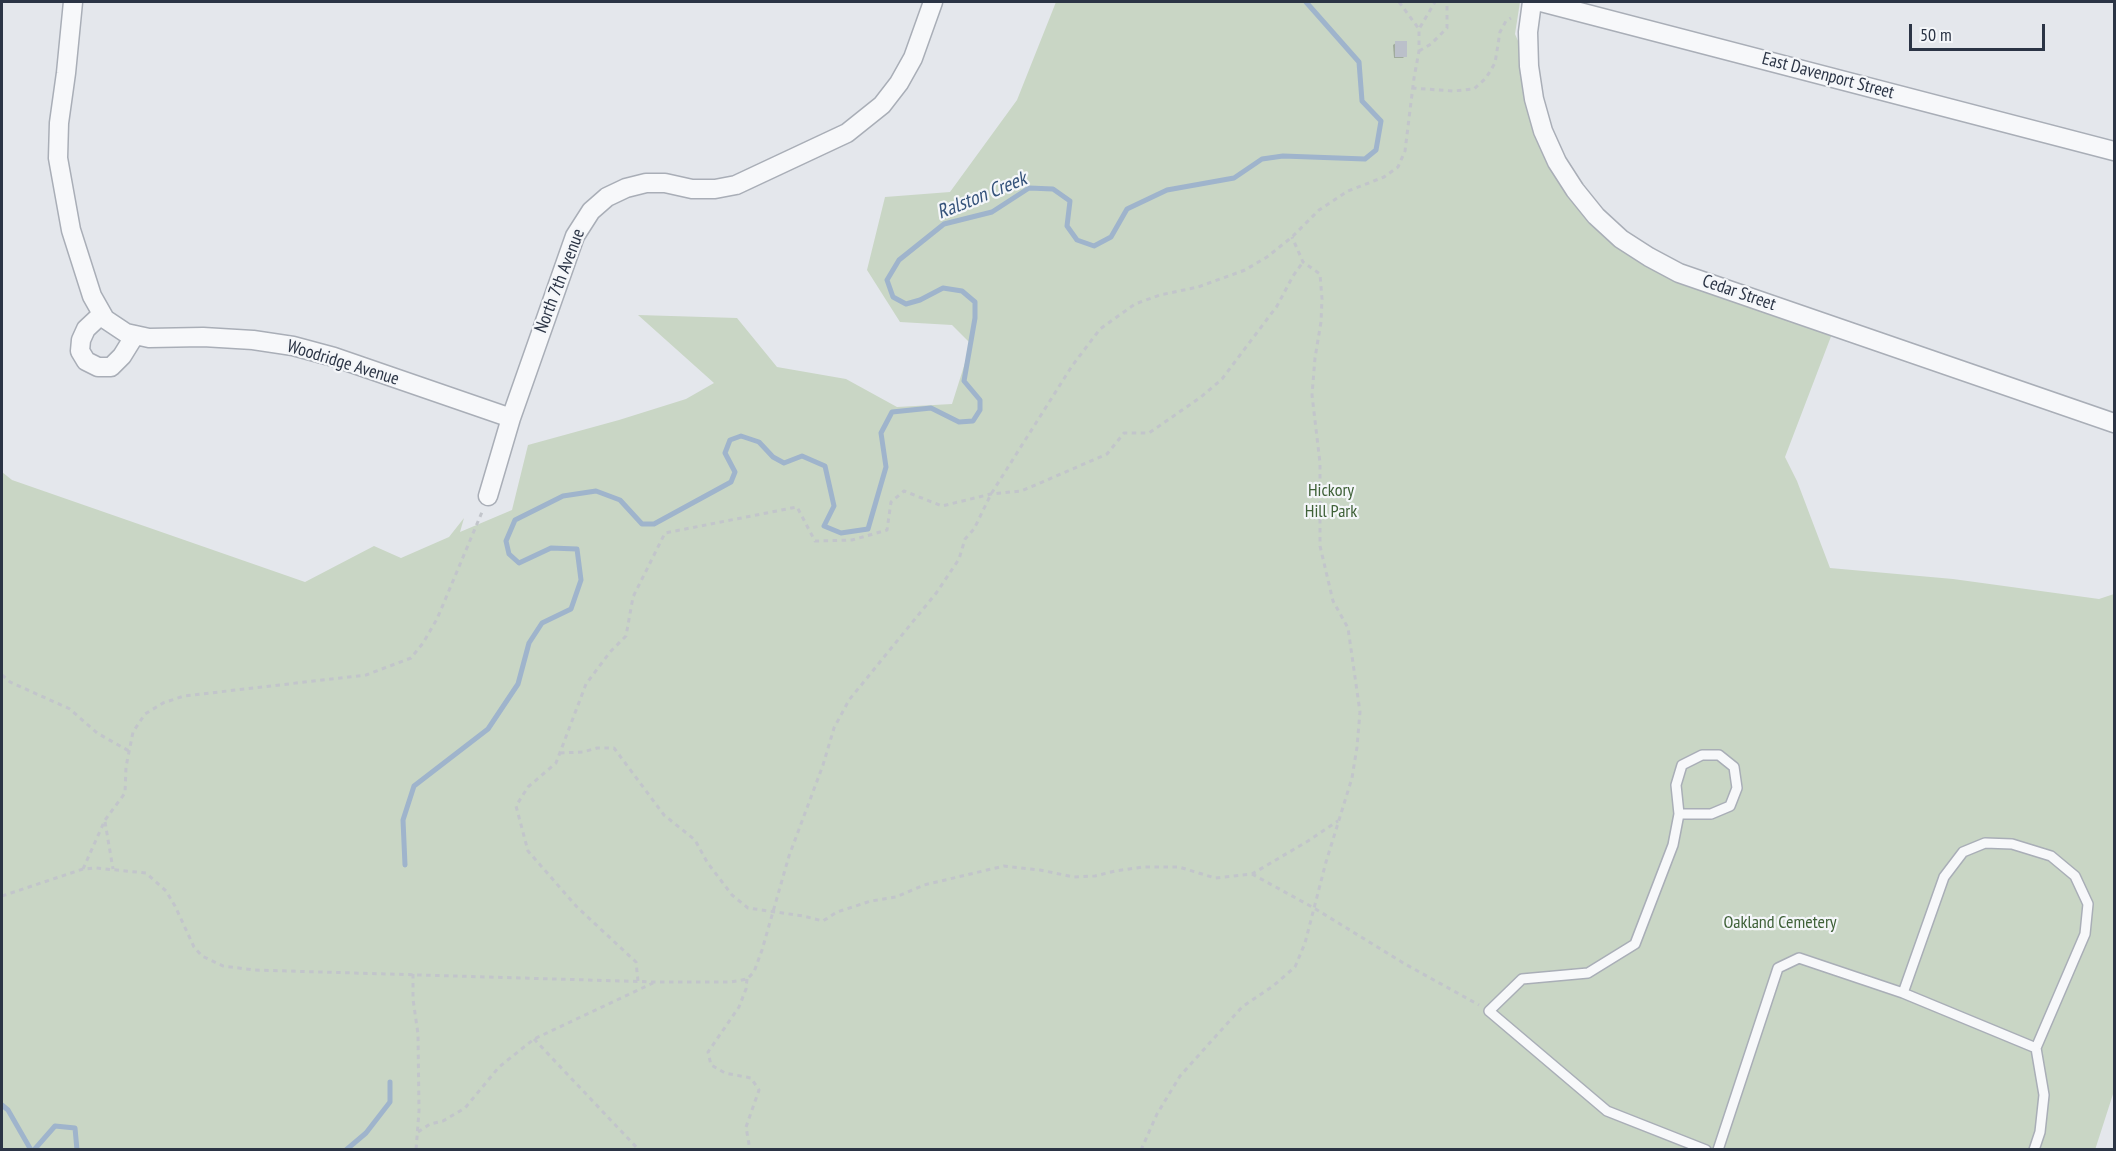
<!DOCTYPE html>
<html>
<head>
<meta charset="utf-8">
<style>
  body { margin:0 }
  #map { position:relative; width:2116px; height:1151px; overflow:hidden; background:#e4e7ec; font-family:"PT Sans Narrow",sans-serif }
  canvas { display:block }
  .frame { position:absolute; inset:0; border:3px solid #2b3445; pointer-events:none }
  .scale { position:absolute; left:1909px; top:24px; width:136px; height:27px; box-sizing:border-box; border:3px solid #2b3445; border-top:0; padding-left:8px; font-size:18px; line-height:21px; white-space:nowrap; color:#2b3445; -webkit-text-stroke:4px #f4f6f9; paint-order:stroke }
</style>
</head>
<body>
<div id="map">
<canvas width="2116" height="1151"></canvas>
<div class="frame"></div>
<div class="scale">50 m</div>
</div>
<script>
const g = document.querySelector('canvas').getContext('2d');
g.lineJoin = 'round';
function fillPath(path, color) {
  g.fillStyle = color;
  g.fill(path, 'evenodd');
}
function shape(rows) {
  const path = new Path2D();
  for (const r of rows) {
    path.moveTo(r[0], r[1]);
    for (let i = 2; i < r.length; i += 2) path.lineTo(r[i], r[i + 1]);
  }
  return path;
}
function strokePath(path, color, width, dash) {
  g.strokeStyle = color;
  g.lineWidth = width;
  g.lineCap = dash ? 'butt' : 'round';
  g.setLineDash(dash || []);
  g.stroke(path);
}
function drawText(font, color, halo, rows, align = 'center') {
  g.font = font + ' "PT Sans Narrow",sans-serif';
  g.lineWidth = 4.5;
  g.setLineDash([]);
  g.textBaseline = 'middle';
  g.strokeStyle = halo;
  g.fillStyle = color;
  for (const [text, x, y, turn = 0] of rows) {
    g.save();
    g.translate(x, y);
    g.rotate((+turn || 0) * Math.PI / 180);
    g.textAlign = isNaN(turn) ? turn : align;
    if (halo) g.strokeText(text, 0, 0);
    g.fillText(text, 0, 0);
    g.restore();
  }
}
fillPath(shape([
  [1056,2,1520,2,1515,34,1529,66,1543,131,1621,239,1679,273,1835,326,1785,457,1797,481,1830,568,1953,579,2099,599,2114,594,2114,1091,2095,1150,2,1149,2,472,12,480,305,582,374,546,401,558,449,537,464,518,460,532,512,510,528,445,619,420,686,399,714,383,638,315,737,318,777,367,846,379,897,407,952,404,971,344,952,325,900,322,867,270,885,197,950,192,1017,100]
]), '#c9d6c5');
fillPath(shape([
  [1396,43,1405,56,1403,58,1394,58,1393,45]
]), '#0003');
strokePath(shape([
  [405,865,403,820,414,786,488,729,518,684,529,643,542,623,571,609,581,580,577,549,551,548,519,563,509,554,506,541,515,520,563,496,596,491,620,500,642,524,654,524,731,482,735,472,725,453,730,440,741,436,759,442,773,457,784,463,802,456,825,466,834,506,824,526,841,533,868,529,886,467,881,433,892,412,931,408,959,422,973,421,980,410,980,400,964,381,975,318,975,302,962,291,943,288,920,300,906,304,893,297,887,280,899,260,944,224,992,212,1029,188,1053,189,1070,201,1067,226,1077,240,1094,246,1111,237,1127,209,1167,190,1234,178,1262,159,1283,156,1365,159,1376,150,1381,121,1362,101,1359,62,1306,2],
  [2,1105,8,1110,31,1150],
  [34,1150,55,1126,75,1128,77,1150],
  [346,1150,366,1133,390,1102,390,1082]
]), '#9fb4cc', 5);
fillPath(shape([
  [1395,41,1407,41,1407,57,1395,57]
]), '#bbc0ca');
const lane = shape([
  [1679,814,1711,814,1730,806,1737,788,1734,767,1719,755,1702,755,1682,765,1676,785,1679,814,1673,845,1635,944,1588,973,1522,979,1489,1011,1607,1111,1706,1150],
  [1903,993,1944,877,1963,852,1985,843,2012,844,2051,856,2075,876,2088,904,2085,934,2036,1048,2044,1095,2040,1132,2034,1150],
  [1718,1150,1778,968,1799,958,1903,993,2036,1048]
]);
const street = shape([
  [73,2,66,73,59,123,58,158,71,230,92,296,105,319,126,333,149,338,203,337,253,340,293,346,334,357,511,418],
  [1532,2,1528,32,1529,66,1534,99,1543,131,1557,162,1575,190,1596,216,1621,239,1649,257,1679,273,2114,423],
  [1541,2,2114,151],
  [102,314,86,329,81,340,80,351,86,361,98,367,111,367,122,356,135,335],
  [488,496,511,418,575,236,591,211,607,197,626,188,646,183,665,183,692,189,715,189,736,185,847,133,882,105,899,83,913,58,933,2]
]);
strokePath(lane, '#a9aeb7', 12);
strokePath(street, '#a9aeb7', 21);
strokePath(shape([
  [1399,2,1419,29],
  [1419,51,1431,44,1447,28,1447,4],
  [1412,88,1453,91,1474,89,1486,78,1495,63,1500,32,1506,21,1511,18],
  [2,675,10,682,70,709,97,733,129,751],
  [560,753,583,752,597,748,614,748,664,815,695,840,707,862,732,895,748,908,803,916,823,921,837,912,871,901,896,897,924,885,1004,866,1040,870,1074,877,1095,876,1115,871,1143,867,1179,867,1215,878,1252,874,1308,841,1338,821],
  [105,822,113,869],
  [83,869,105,820,125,793,126,767,133,732,145,714,163,703,184,696,366,675,411,658,423,643,437,619,482,512],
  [1252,874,1314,908,1405,964,1479,1005],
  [2,896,83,869,96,868,146,873,166,891,175,906,194,947,202,956,223,966,254,970,655,982,731,982,747,979,754,972,762,950,789,856,823,765,834,728,849,700,937,592,959,559,965,539,974,529,991,494,1072,366,1100,329,1135,304,1160,295,1198,287,1245,270,1267,257,1292,237,1319,210,1348,191,1384,177,1398,167,1405,151,1414,78,1419,51,1419,29,1435,2],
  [413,974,413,999,418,1034,419,1111,416,1150],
  [747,979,746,989,739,1007,708,1052,711,1065,725,1073,751,1078,759,1090,746,1127,750,1150],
  [638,981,636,962,577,907,528,851,516,806,528,787,556,763,586,684,610,652,626,636,633,597,665,533,797,507,815,541,852,540,887,530,891,502,904,491,942,506,991,494,1021,491,1047,480,1107,454,1124,433,1149,433,1201,397,1222,379,1277,306,1293,276,1303,262],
  [534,1039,639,1150],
  [418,1132,430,1124,443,1121,465,1108,499,1067,534,1039,653,983],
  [1141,1150,1157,1114,1180,1076,1242,1007,1273,986,1295,967,1305,943,1326,862,1352,778,1357,747,1360,712,1348,628,1333,601,1320,546,1320,463,1312,395,1315,358,1321,322,1322,299,1320,274,1303,262,1292,237]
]), '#c2c5cb', 3, [4.5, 4.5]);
strokePath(lane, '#f7f8fa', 9);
strokePath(street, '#f7f8fa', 18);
drawText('18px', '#2b3445', '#f4f6f9', [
  ["East Davenport Street",1828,76,15],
  ["North 7th Avenue",560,281,-69],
  ["Cedar Street",1739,293,19],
  ["Woodridge Avenue",343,363,17]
]);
drawText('18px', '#3f6138', '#f4f6f9', [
  ["Hickory",1331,491],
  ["Hill Park",1331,512],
  ["Oakland Cemetery",1780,923]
]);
drawText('italic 20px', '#34527a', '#f4f6f9', [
  ["Ralston Creek",982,196,-22]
]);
</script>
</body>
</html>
